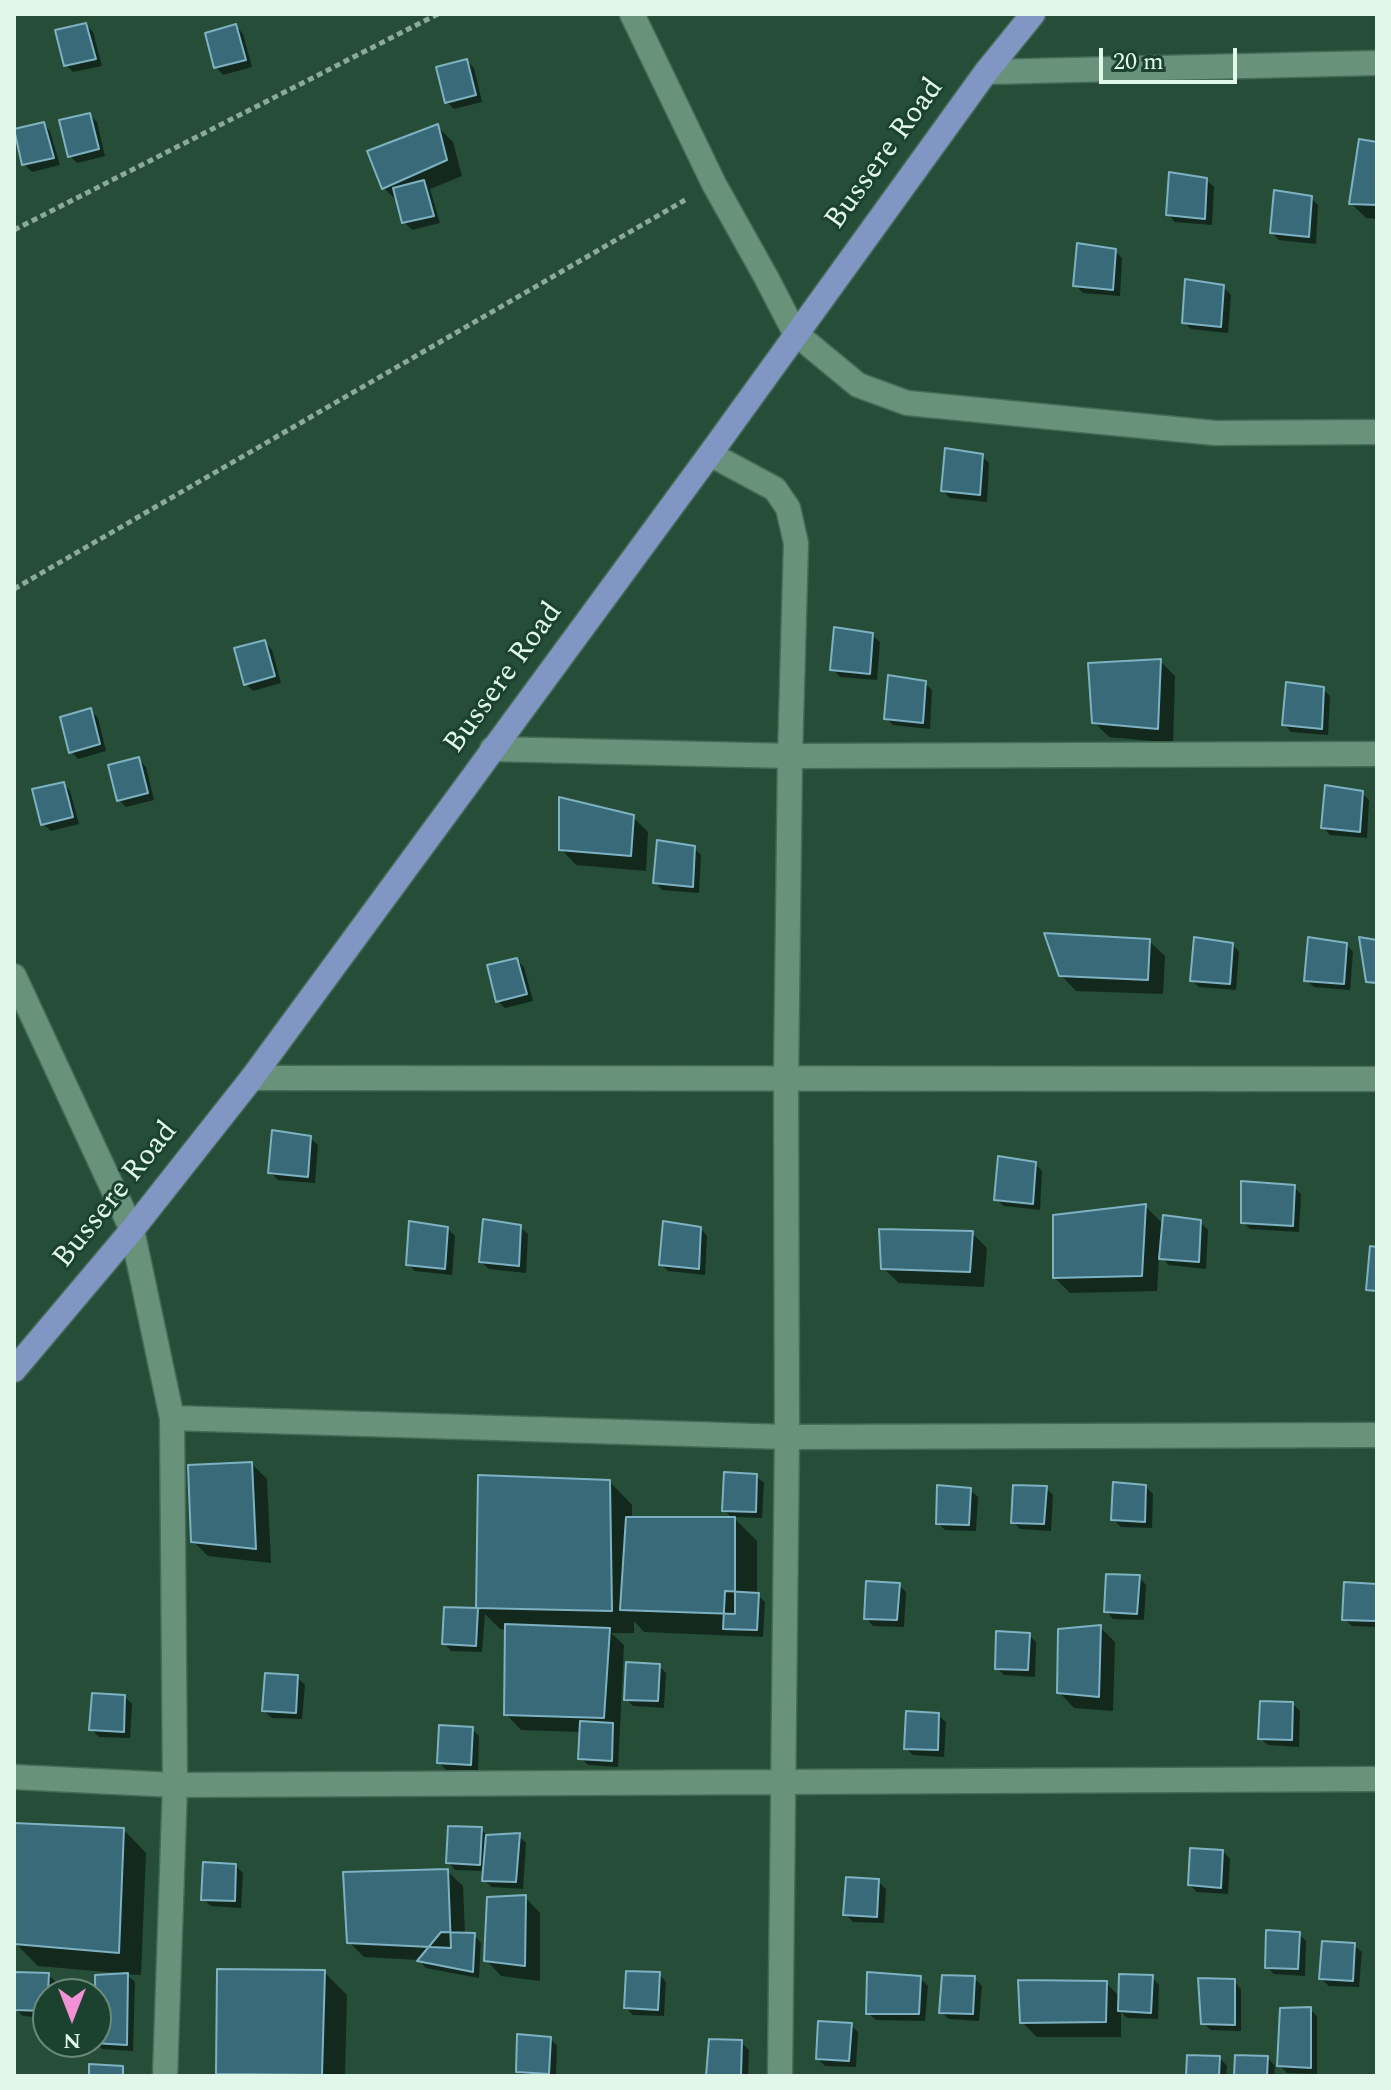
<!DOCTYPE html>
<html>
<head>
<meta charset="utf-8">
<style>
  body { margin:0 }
  #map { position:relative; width:1391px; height:2090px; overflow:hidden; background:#254d38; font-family:Spectral,serif }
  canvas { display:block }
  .frame { position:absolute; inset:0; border:16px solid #e1f7ea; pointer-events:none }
  .north { position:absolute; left:32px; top:1978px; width:80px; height:80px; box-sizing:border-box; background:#1a422e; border:2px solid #6a8a79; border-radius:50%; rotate:180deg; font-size:22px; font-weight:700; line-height:32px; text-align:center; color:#e1f7ea }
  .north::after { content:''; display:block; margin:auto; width:28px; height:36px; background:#f391d5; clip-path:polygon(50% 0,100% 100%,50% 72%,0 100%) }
  .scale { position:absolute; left:1099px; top:48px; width:138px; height:36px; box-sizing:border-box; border:4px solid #e1f7ea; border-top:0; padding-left:10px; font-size:24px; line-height:28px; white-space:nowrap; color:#e1f7ea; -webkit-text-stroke:6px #1a422e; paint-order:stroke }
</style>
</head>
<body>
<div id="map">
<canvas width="1391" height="2090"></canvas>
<div class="frame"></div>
<div class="north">N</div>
<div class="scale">20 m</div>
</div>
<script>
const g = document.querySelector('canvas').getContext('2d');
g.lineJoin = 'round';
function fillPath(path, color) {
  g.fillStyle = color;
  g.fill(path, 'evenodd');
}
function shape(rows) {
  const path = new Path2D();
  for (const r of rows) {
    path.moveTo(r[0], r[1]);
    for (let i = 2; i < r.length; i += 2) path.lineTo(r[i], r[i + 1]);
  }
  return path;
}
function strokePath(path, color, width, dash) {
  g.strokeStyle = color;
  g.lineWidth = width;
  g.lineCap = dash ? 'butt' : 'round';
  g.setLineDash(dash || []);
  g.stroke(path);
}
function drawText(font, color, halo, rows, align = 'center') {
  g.font = font + ' Spectral,serif';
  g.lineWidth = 6;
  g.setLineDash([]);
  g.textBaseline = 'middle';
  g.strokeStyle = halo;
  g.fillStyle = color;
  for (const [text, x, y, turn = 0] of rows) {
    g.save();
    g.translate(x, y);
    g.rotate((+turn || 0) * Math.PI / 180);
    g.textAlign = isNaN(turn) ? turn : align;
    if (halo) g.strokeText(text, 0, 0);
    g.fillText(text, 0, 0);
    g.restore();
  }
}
fillPath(shape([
  [86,25,93,32,102,66,73,72,66,65],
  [236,26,243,34,252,67,223,75,216,67,208,34],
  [467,61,474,68,482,102,454,109,447,102],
  [90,115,97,122,105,156,77,163,70,156],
  [43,124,50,131,60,165,32,172,24,164],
  [438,127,453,142,462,176,430,189,440,223,412,230,404,222,400,204,384,188],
  [1377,144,1377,219,1366,218,1351,203],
  [1206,180,1214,187,1212,225,1175,222,1168,214],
  [1311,198,1318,205,1316,244,1279,240,1272,233],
  [1115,251,1122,258,1120,296,1083,293,1075,285],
  [1223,287,1231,295,1228,333,1191,329,1184,322],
  [982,456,989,463,987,502,950,498,943,491],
  [872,635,880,642,877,680,840,677,833,669],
  [265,642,272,650,281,683,253,691,246,684],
  [1160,661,1175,676,1173,743,1109,737,1094,722],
  [925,683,932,690,930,729,893,725,886,718],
  [1323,689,1330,696,1328,735,1291,732,1284,724],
  [90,710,98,718,106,751,78,759,71,751],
  [138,759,146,767,154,800,126,807,119,800],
  [63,784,70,791,79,824,51,831,43,824],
  [1362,793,1369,800,1367,838,1330,835,1323,827],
  [633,817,648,832,646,871,576,865,561,849],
  [694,848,701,855,699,893,662,890,655,882],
  [1149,941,1165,956,1163,994,1076,991,1061,975],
  [1232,944,1239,952,1236,990,1199,987,1192,980],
  [1346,944,1353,952,1350,990,1314,987,1306,980],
  [517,960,524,967,533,1001,505,1008,498,1001],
  [310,1138,318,1145,315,1183,278,1180,270,1172],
  [1035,1164,1042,1171,1040,1210,1004,1206,996,1199],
  [1294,1187,1301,1194,1299,1232,1250,1229,1243,1222],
  [1146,1207,1164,1225,1200,1222,1208,1230,1206,1269,1169,1265,1159,1255,1157,1291,1070,1293,1055,1278],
  [520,1227,528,1234,526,1273,489,1269,481,1262],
  [447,1228,455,1236,452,1275,415,1271,408,1264],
  [700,1228,707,1236,705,1275,668,1271,661,1264],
  [972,1233,987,1248,984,1287,899,1283,883,1268],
  [252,1464,267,1479,271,1563,208,1556,193,1541],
  [756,1476,764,1483,762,1518,733,1517,757,1541,757,1594,765,1602,763,1637,644,1632,634,1621,634,1633,611,1633,624,1645,618,1767,588,1765,580,1758,581,1732,521,1730,506,1714,507,1630,500,1629,485,1614,482,1652,451,1651,444,1643,446,1609,481,1610,478,1607,610,1482,632,1505,632,1519,733,1519,724,1510],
  [1146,1487,1153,1494,1152,1528,1121,1527,1114,1520],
  [1046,1488,1053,1495,1051,1531,1020,1529,1013,1522],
  [970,1490,978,1497,976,1531,945,1530,938,1523],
  [1139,1577,1146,1585,1144,1620,1113,1619,1106,1611],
  [899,1585,906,1592,904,1627,873,1626,866,1618],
  [1376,1586,1377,1627,1352,1626,1344,1619],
  [1100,1627,1115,1642,1113,1711,1074,1708,1059,1692],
  [1029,1635,1036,1642,1035,1677,1004,1675,997,1668],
  [659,1666,666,1673,664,1708,633,1706,626,1699],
  [297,1677,305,1685,302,1719,272,1718,264,1711],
  [124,1696,132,1704,130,1738,99,1737,92,1730],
  [1293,1704,1300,1711,1299,1747,1268,1745,1260,1738],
  [938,1715,946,1722,944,1757,913,1755,906,1748],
  [472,1729,479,1736,478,1771,446,1770,439,1762],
  [14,1825,124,1830,146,1853,141,1975,126,1974,135,1982,133,2051,102,2049,95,2042,118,1973,38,1966,15,1943],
  [481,1829,488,1837,519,1836,526,1843,523,1889,492,1887,484,1880,485,1871,455,1870,448,1862],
  [1223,1851,1230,1859,1228,1894,1197,1892,1190,1885],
  [236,1866,243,1873,241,1908,211,1906,203,1899],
  [447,1871,463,1886,465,1935,474,1935,481,1943,479,1978,426,1968,419,1960,364,1957,349,1942],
  [878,1881,886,1889,884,1923,853,1922,845,1914],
  [525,1897,540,1913,540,1981,501,1976,486,1960],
  [1299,1934,1306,1941,1305,1976,1274,1974,1267,1967],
  [1354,1945,1362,1952,1359,1987,1329,1986,1321,1979],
  [324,1972,347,1995,345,2076,221,2076,218,2073],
  [659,1974,666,1982,664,2016,633,2015,626,2008],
  [48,1975,56,1982,55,1994,48,1994,48,2018,23,2016,15,2009],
  [1152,1977,1159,1985,1158,2019,1127,2018,1121,2012,1121,2037,1037,2037,1022,2022,1106,1983,1120,1997],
  [920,1978,928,1986,925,2021,876,2020,868,2013],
  [974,1978,982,1986,979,2021,949,2019,941,2012],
  [1234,1981,1241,1989,1241,2031,1211,2030,1203,2023],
  [1310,2009,1317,2016,1317,2074,1287,2073,1280,2066],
  [851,2025,858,2032,856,2067,825,2066,818,2059],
  [550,2038,557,2046,556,2076,522,2076,518,2072],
  [741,2042,749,2050,748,2076,709,2076],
  [1220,2058,1227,2066,1226,2076,1188,2076],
  [1268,2058,1275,2066,1274,2076,1236,2076]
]), '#0007');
const building = shape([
  [86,23,96,59,64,66,55,30,86,23],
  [236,24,246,60,214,68,205,33,236,24],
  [467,59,476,95,445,103,436,67,467,59],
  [90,113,99,149,68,157,59,120,90,113],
  [44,122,54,158,22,165,14,129,44,122],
  [438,124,447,160,382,189,367,151,438,124],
  [1359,139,1377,142,1377,205,1349,204,1359,139],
  [1169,172,1207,178,1205,219,1166,215,1169,172],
  [424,180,434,216,402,223,393,188,424,180],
  [1274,190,1312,196,1309,237,1270,233,1274,190],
  [1077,243,1116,249,1113,290,1073,286,1077,243],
  [1185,279,1224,285,1221,327,1182,323,1185,279],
  [945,448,983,454,980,495,941,491,945,448],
  [834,627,873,633,870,674,830,670,834,627],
  [265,640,275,676,244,685,234,648,265,640],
  [1161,659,1158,729,1092,723,1088,663,1161,659],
  [888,675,926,681,923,723,884,719,888,675],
  [1286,682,1324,687,1322,729,1282,725,1286,682],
  [91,708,100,744,69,753,60,717,91,708],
  [139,757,148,793,117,801,108,765,139,757],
  [64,782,73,817,41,825,32,789,64,782],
  [1325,785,1363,791,1360,832,1321,828,1325,785],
  [559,797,634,815,631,856,559,850,559,797],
  [657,840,695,846,693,887,653,883,657,840],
  [1044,933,1150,939,1148,980,1059,976,1044,933],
  [1194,937,1233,943,1230,984,1190,981,1194,937],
  [1308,937,1347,943,1344,984,1304,981,1308,937],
  [1359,937,1377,940,1377,983,1366,982,1359,937],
  [517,958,527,994,496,1002,487,965,517,958],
  [272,1130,311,1136,308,1177,268,1173,272,1130],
  [998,1156,1036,1162,1033,1204,994,1200,998,1156],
  [1241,1181,1295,1185,1293,1226,1241,1223,1241,1181],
  [1146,1204,1142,1276,1053,1278,1053,1215,1146,1204],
  [1163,1215,1201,1220,1199,1262,1159,1259,1163,1215],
  [483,1219,521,1225,519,1266,479,1262,483,1219],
  [409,1221,448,1227,445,1269,406,1265,409,1221],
  [663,1221,701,1227,699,1269,659,1265,663,1221],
  [879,1229,973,1231,970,1272,881,1269,879,1229],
  [1370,1246,1377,1247,1377,1291,1366,1290,1370,1246],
  [252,1462,256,1549,191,1542,188,1465,252,1462],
  [724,1472,757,1474,756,1512,722,1511,724,1472],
  [478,1475,610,1480,612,1611,476,1608,478,1475],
  [1113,1482,1146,1485,1145,1522,1111,1520,1113,1482],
  [937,1485,971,1488,969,1525,936,1524,937,1485],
  [1013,1485,1047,1486,1044,1524,1011,1523,1013,1485],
  [626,1517,735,1517,735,1614,620,1610,626,1517],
  [1106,1574,1140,1575,1137,1614,1104,1612,1106,1574],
  [866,1581,900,1583,897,1620,864,1619,866,1581],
  [1344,1582,1377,1584,1376,1621,1342,1620,1344,1582],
  [725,1591,759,1593,757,1630,723,1629,725,1591],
  [444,1607,478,1608,476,1646,442,1644,444,1607],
  [505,1624,610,1628,604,1718,504,1715,505,1624],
  [1101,1625,1099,1697,1057,1693,1058,1629,1101,1625],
  [996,1631,1030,1633,1028,1670,995,1669,996,1631],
  [626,1662,660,1664,658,1701,624,1700,626,1662],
  [265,1673,298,1675,296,1713,262,1711,265,1673],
  [92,1693,125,1695,124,1732,89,1730,92,1693],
  [1260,1701,1293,1702,1292,1740,1258,1739,1260,1701],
  [906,1711,939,1713,938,1750,904,1749,906,1711],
  [580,1721,613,1723,612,1761,578,1759,580,1721],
  [439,1725,473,1727,471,1765,437,1763,439,1725],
  [14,1823,124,1828,119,1953,14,1944,14,1823],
  [448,1826,482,1827,480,1865,446,1863,448,1826],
  [520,1833,516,1882,482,1881,486,1835,520,1833],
  [1190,1848,1223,1850,1221,1888,1188,1885,1190,1848],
  [203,1862,236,1864,235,1901,201,1900,203,1862],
  [448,1869,451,1948,347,1943,343,1872,448,1869],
  [846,1877,879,1879,877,1917,843,1915,846,1877],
  [526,1895,525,1966,484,1961,487,1897,526,1895],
  [1266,1930,1300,1932,1298,1969,1265,1968,1266,1930],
  [441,1932,475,1933,473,1972,417,1961,441,1932],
  [1322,1941,1355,1943,1353,1981,1319,1979,1322,1941],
  [217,1969,325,1970,322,2075,216,2074,217,1969],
  [626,1971,660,1972,658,2010,624,2008,626,1971],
  [15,1972,49,1973,47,2011,14,2010,15,1972],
  [867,1972,921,1976,919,2014,866,2014,867,1972],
  [128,1973,127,2045,93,2043,96,2042,95,1975,128,1973],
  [1119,1974,1153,1975,1151,2013,1118,2011,1119,1974],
  [942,1975,975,1976,973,2014,939,2013,942,1975],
  [1198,1978,1235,1979,1235,2025,1201,2024,1198,1978],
  [1018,1980,1107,1981,1106,2022,1020,2023,1018,1980],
  [1311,2007,1311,2068,1277,2066,1280,2008,1311,2007],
  [818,2021,852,2023,849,2061,816,2059,818,2021],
  [517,2034,551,2037,549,2074,516,2072,517,2034],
  [709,2039,742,2040,741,2076,706,2076,709,2039],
  [1187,2055,1220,2056,1219,2076,1186,2076,1187,2055],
  [1235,2055,1268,2056,1267,2076,1234,2076,1235,2055],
  [89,2064,123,2066,123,2076,89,2076,89,2064]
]);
fillPath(building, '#396a79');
strokePath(building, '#7eb2c2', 2);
const street = shape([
  [986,72,1377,63],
  [795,333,858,385,907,403,1215,433,1377,432],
  [710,454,775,489,788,508,796,543,790,756,786,1080,787,1437,780,2076],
  [492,749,790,756,1377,754],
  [14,976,132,1230,172,1418,787,1437,1377,1435],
  [252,1078,1377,1079],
  [14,1777,175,1785,1377,1779],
  [165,2076,175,1785,172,1418]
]);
const secondary = shape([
  [632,14,714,184,766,277,795,333]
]);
const primary = shape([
  [14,1370,132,1230,252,1078,710,454,986,72,1033,14]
]);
strokePath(street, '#446a58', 27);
strokePath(secondary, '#446a58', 27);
strokePath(primary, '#446a58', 27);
strokePath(shape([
  [14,230,438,14],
  [14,589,685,200]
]), '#8caa9a', 5, [6, 4]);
strokePath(street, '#68927a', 24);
strokePath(secondary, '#68927a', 24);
strokePath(primary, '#8296c3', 24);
drawText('30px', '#e1f7ea', '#1a422e', [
  ["Bussere Road",886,155,-54],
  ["Bussere Road",505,679,-54],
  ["Bussere Road",117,1196,-51]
]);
</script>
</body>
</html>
